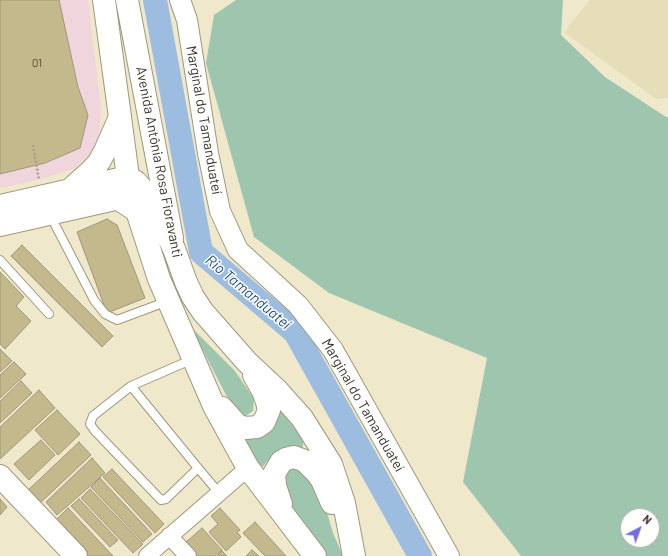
<!DOCTYPE html>
<html>
<head>
<meta charset="utf-8">
<style>
  body { margin:0 }
  #map { position:relative; width:668px; height:556px; overflow:hidden; background:#efe8cb; font-family:Barlow,sans-serif }
  canvas { display:block }
  .north { position:absolute; left:620px; top:508px; width:40px; height:40px; box-sizing:border-box; background:#fff; border:1px solid #afaeaa; border-radius:50%; rotate:41deg; font-size:11px; font-weight:700; line-height:16px; text-align:center; color:#38352a }
  .north::after { content:''; display:block; margin:auto; width:14px; height:18px; background:#736ce6; clip-path:polygon(50% 0,100% 100%,50% 72%,0 100%) }
</style>
</head>
<body>
<div id="map">
<canvas width="668" height="556"></canvas>
<div class="north">N</div>
</div>
<script>
const g = document.querySelector('canvas').getContext('2d');
g.lineJoin = 'round';
function fillPath(path, color) {
  g.fillStyle = color;
  g.fill(path, 'evenodd');
}
function shape(rows) {
  const path = new Path2D();
  for (const r of rows) {
    path.moveTo(r[0], r[1]);
    for (let i = 2; i < r.length; i += 2) path.lineTo(r[i], r[i + 1]);
  }
  return path;
}
function strokePath(path, color, width, dash) {
  g.strokeStyle = color;
  g.lineWidth = width;
  g.lineCap = dash ? 'butt' : 'round';
  g.setLineDash(dash || []);
  g.stroke(path);
}
function drawText(font, color, halo, rows, align = 'center') {
  g.font = font + ' Barlow,sans-serif';
  g.lineWidth = 3;
  g.setLineDash([]);
  g.textBaseline = 'middle';
  g.strokeStyle = halo;
  g.fillStyle = color;
  for (const [text, x, y, turn = 0] of rows) {
    g.save();
    g.translate(x, y);
    g.rotate((+turn || 0) * Math.PI / 180);
    g.textAlign = isNaN(turn) ? turn : align;
    if (halo) g.strokeText(text, 0, 0);
    g.fillText(text, 0, 0);
    g.restore();
  }
}
fillPath(shape([
  [0,0,88,0,101,107,99,137,92,152,74,169,30,182,0,188]
]), '#f0d6dc');
fillPath(shape([
  [590,0,668,0,668,98,656,99,564,32]
]), '#e5deb9');
fillPath(shape([
  [236,0,563,0,561,35,605,77,666,117,668,117,668,556,521,556,463,482,487,358,329,293,254,237,206,63,214,15],
  [628,516,652,516,652,540,628,540],
  [191,327,235,371,254,399,253,411,245,416,227,397],
  [280,409,304,441,302,449,291,447,274,453,260,470,243,438,257,439,266,434,275,423],
  [294,466,309,471,321,492,333,533,343,556,327,556,306,526,280,493,282,474]
]), '#9ec6ae');
strokePath(shape([
  [155,0,201,252,295,332,420,556]
]), '#9dbde0', 24);
const building = shape([
  [0,0,59,0,78,87,88,115,80,148,45,163,0,174,0,0],
  [107,219,117,225,145,298,107,313,77,232,107,219],
  [22,245,113,336,102,347,11,256,22,245],
  [0,272,24,297,16,306,31,321,5,349,0,344,0,272],
  [0,349,12,361,0,372,0,349],
  [14,362,26,374,0,398,0,375,14,362],
  [21,381,32,393,0,423,0,401,21,381],
  [39,390,55,408,0,459,0,427,39,390],
  [57,410,80,434,58,455,35,430,57,410],
  [41,440,55,455,29,480,14,464,41,440],
  [79,442,91,455,38,505,26,492,79,442],
  [92,458,105,473,57,515,46,502,92,458],
  [112,469,164,524,155,533,103,477,112,469],
  [100,478,152,534,143,542,91,487,100,478],
  [90,489,143,544,133,553,81,498,90,489],
  [0,499,7,507,0,515,0,499],
  [79,499,118,540,110,547,71,506,79,499],
  [68,508,113,556,87,556,55,521,68,508],
  [220,508,240,530,237,532,241,537,226,551,209,532,218,524,211,516,220,508],
  [255,522,286,556,265,556,243,533,255,522],
  [202,528,222,550,215,556,196,556,185,543,202,528],
  [252,550,259,556,246,556,252,550],
  [222,551,227,556,217,556,222,551]
]);
fillPath(building, '#c4b98d');
strokePath(building, '#9e977d', 1);
const service = shape([
  [50,215,94,300,105,314,117,320,168,301],
  [0,260,49,314],
  [193,359,131,386,93,416,90,424,95,431,161,500,166,499,198,468,219,493],
  [131,386,198,468]
]);
const minor = shape([
  [169,536,188,556],
  [147,556,248,468]
]);
const tertiary = shape([
  [180,0,187,20,208,153,220,211,238,250,298,305,333,350,449,556]
]);
const secondary = shape([
  [104,0,120,117,128,177,133,195],
  [127,0,172,238],
  [0,476,76,556]
]);
const primary = shape([
  [71,189,91,171,99,162,105,151,120,117],
  [0,206,128,177,136,182,149,197,174,249,186,282,193,297,203,312,247,362,277,390,302,418,331,464,344,503,354,556],
  [0,225,115,199,120,200,137,211,159,279,214,406,248,468,315,556],
  [222,408,238,426,246,428,257,427,264,422,269,410,267,402,263,391,254,375],
  [281,504,275,486,274,474,281,462,286,459,294,457,305,461,316,472,322,480,332,503]
]);
strokePath(service, '#9f987d', 10);
strokePath(minor, '#9f987d', 18);
strokePath(tertiary, '#9f987d', 22);
strokePath(secondary, '#9f987d', 24);
strokePath(primary, '#9f987d', 24);
strokePath(shape([
  [33,145,39,180]
]), '#a6a08a', 2.5, [2, 2]);
strokePath(service, '#fff', 8);
strokePath(minor, '#fff', 16);
strokePath(tertiary, '#fff', 20);
strokePath(secondary, '#fff', 22);
strokePath(primary, '#fff', 22);
drawText('12px', '#5b5643', null, [
  ["01",37,63]
]);
drawText('14px', '#38352a', '#fff', [
  ["Marginal do Tamanduateí",204,120,80],
  ["Avenida Antônia Rosa Fioravanti",159,162,79],
  ["Marginal do Tamanduateí",363,405,60]
]);
drawText('italic 15px', '#25517f', '#fff', [
  ["Rio Tamanduateí",248,292,40]
]);
</script>
</body>
</html>
